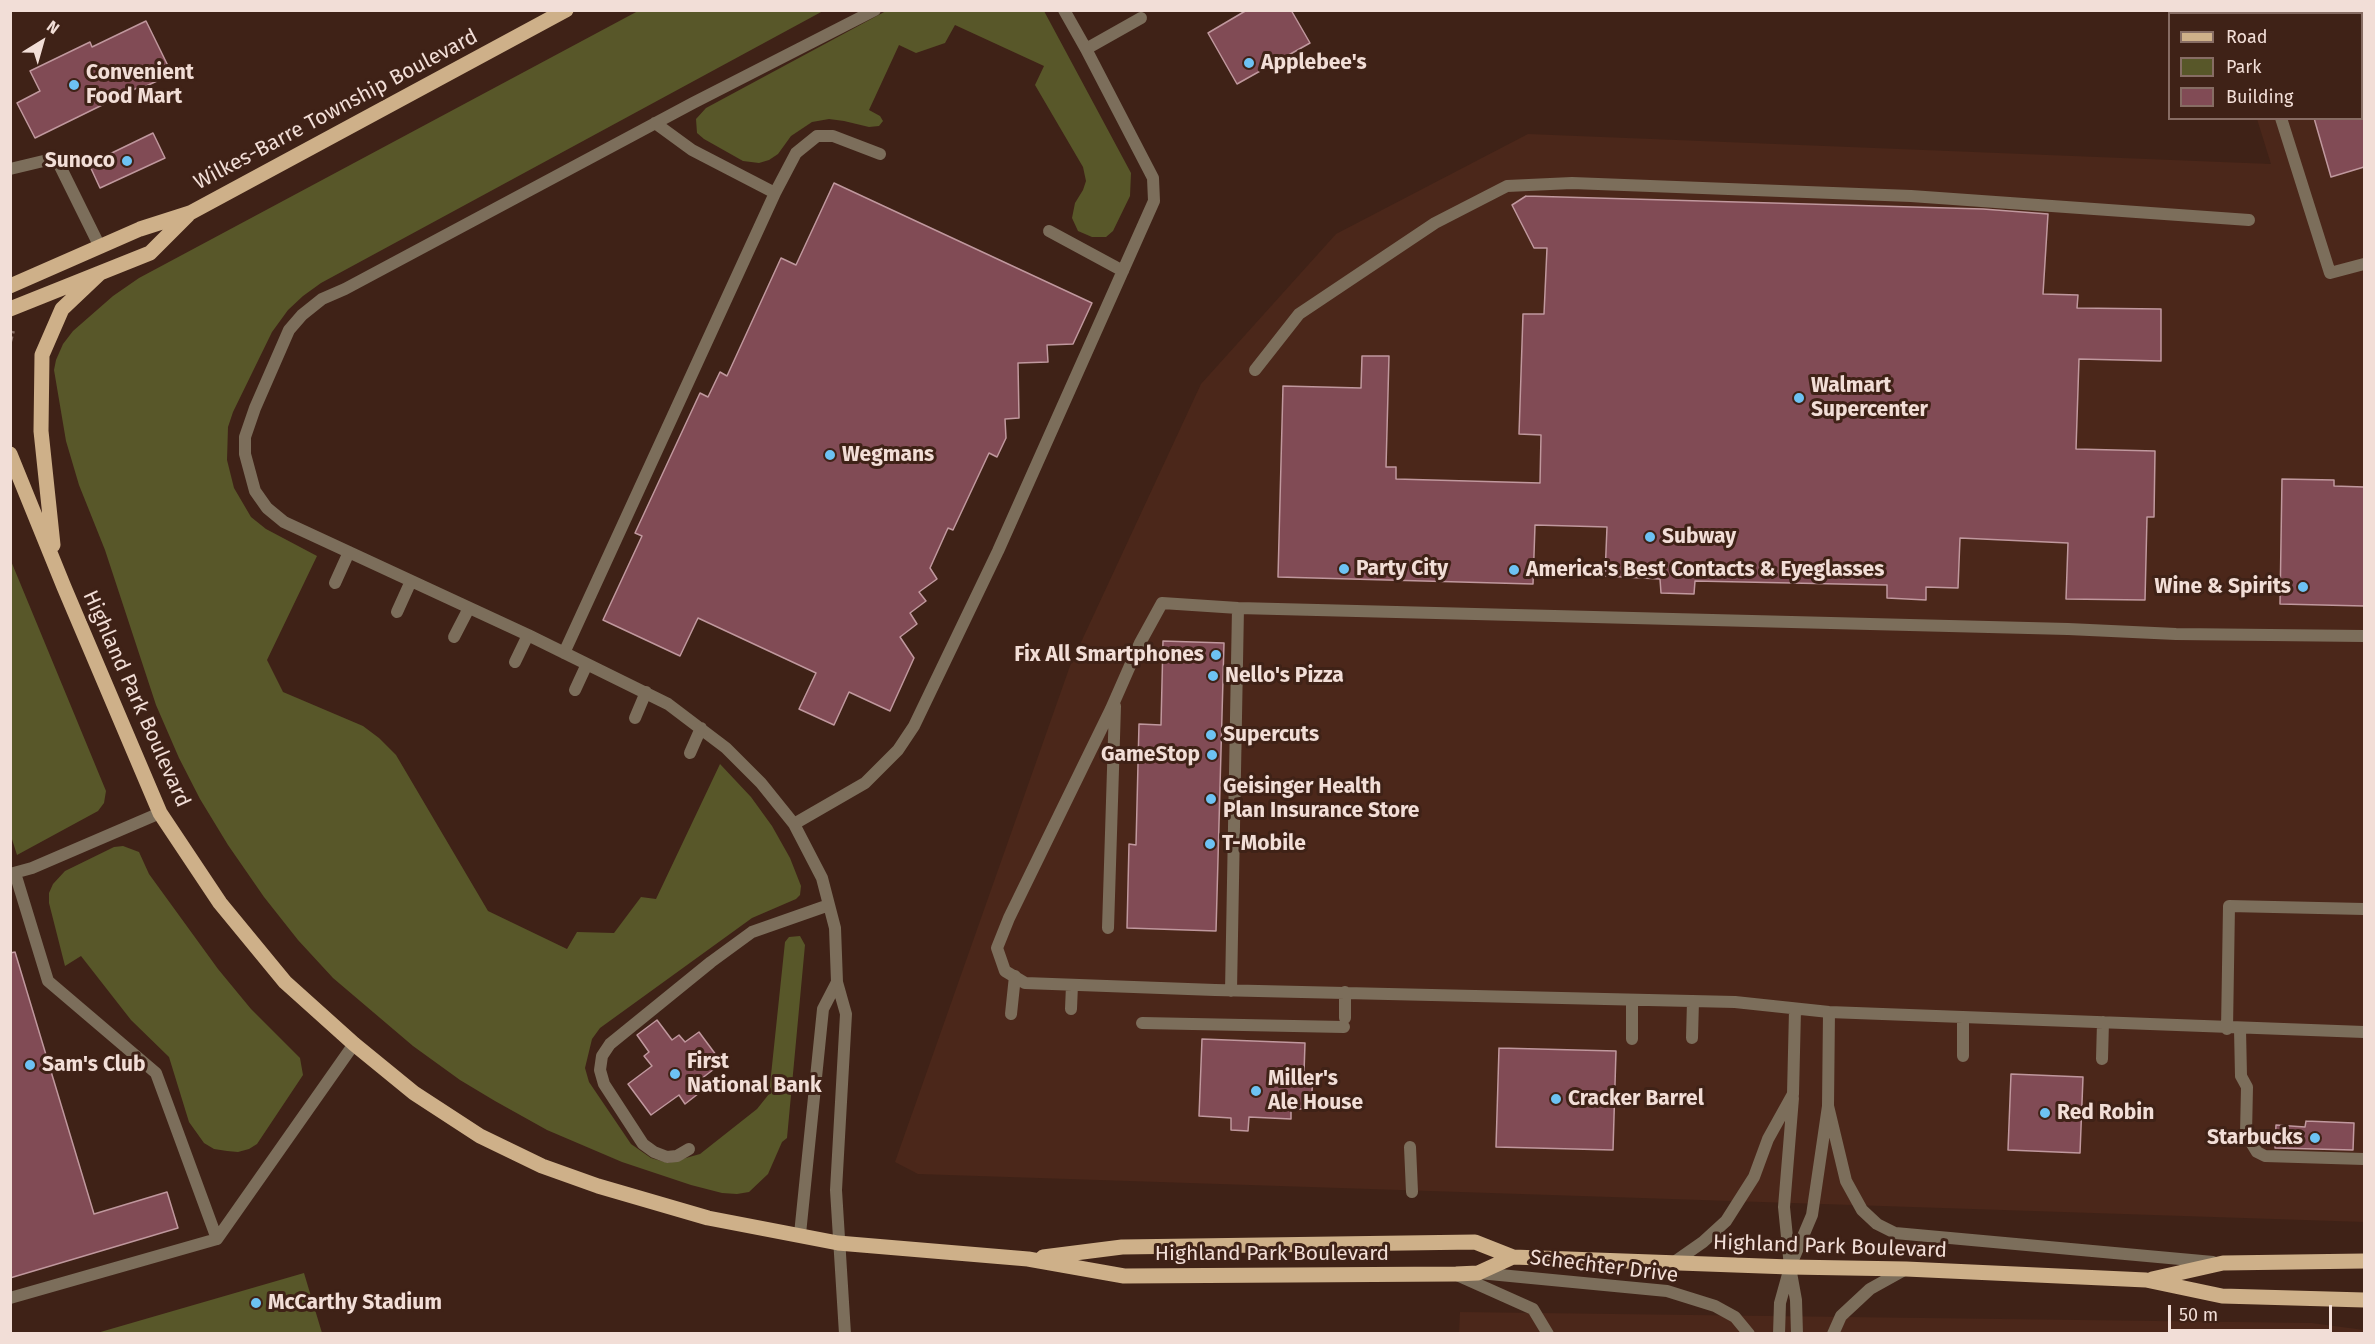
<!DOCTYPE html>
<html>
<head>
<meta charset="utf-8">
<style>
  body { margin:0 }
  #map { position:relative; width:2375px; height:1344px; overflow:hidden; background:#3f2217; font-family:"Fira Sans",sans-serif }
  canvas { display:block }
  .frame { position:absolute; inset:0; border:12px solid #f2ded7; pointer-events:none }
  .legend { position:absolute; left:2168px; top:12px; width:195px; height:108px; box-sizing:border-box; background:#3f2217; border:2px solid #876d64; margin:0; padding:8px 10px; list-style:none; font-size:18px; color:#f2ded7 }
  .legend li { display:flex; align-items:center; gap:12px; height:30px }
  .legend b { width:30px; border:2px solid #876d64 }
  .north { position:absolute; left:12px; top:12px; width:60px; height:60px; -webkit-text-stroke:4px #3f2217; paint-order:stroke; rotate:37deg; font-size:16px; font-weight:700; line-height:24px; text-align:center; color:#f2ded7 }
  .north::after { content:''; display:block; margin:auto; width:21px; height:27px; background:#f2ded7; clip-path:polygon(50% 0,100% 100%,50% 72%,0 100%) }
  .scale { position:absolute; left:2168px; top:1305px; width:164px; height:27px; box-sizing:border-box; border:3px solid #f2ded7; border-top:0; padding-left:8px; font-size:18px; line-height:21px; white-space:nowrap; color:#f2ded7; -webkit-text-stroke:4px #3f2217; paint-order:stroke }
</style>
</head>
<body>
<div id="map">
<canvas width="2375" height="1344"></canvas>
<div class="frame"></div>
<ul class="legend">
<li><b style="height:8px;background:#ceb089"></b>Road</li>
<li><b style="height:16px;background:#585729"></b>Park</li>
<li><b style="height:16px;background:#814b55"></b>Building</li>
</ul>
<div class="north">N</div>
<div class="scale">50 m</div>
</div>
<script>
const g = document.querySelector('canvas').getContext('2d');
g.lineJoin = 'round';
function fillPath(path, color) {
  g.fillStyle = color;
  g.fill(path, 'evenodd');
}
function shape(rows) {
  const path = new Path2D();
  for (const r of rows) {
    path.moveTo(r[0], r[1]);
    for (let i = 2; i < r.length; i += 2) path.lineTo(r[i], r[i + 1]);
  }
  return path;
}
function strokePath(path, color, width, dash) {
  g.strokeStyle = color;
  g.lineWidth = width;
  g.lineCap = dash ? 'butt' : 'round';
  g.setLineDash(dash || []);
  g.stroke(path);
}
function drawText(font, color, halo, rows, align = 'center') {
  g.font = font + ' "Fira Sans",sans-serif';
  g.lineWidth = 6;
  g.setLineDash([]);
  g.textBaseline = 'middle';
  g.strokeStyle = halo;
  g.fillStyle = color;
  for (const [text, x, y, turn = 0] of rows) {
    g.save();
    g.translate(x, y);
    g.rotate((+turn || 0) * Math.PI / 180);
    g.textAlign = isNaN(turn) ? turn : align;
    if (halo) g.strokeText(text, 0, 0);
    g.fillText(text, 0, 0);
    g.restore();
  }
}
fillPath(shape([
  [2223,11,2364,11,2364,1222,918,1174,895,1162,1070,666,1201,384,1336,234,1528,134,2271,164,2257,119,2362,118,2362,14,2224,14],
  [1460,1312,2312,1323,2364,1330,2364,1334,1459,1334]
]), '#4b271a');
fillPath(shape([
  [638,11,823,11,321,283,303,296,288,310,272,332,233,412,228,427,227,460,234,488,251,517,266,529,317,556,267,660,283,692,363,726,379,738,396,755,488,911,567,949,577,932,614,933,641,897,656,899,720,764,751,797,772,826,790,858,801,886,800,895,796,899,752,918,600,1028,592,1039,585,1068,589,1082,631,1144,651,1158,668,1163,700,1154,757,1109,769,1094,785,942,789,937,800,936,805,945,787,1138,782,1142,768,1174,749,1192,737,1194,722,1193,691,1185,622,1162,547,1130,495,1101,460,1080,413,1046,333,978,298,940,264,897,228,845,200,799,179,758,156,705,105,550,79,485,66,441,54,370,56,360,63,344,73,331,113,296,139,278],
  [886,11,1044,11,1131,173,1130,196,1113,231,1106,237,1092,237,1078,231,1072,218,1075,203,1083,190,1086,181,1083,167,1035,85,1044,66,955,25,945,43,916,53,899,45,869,110,880,116,883,121,879,126,869,127,844,121,829,119,812,122,791,136,778,154,769,160,759,163,743,161,704,139,697,133,696,119,706,108],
  [11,561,106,791,104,803,98,811,17,855,10,833],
  [123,846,139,852,149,874,218,969,251,1009,300,1058,303,1075,257,1144,249,1149,238,1152,227,1151,214,1149,204,1143,189,1122,169,1057,131,1020,81,956,65,966,49,903,49,893,53,884,65,871,114,847],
  [304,1273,322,1333,97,1333]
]), '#585729');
const building = shape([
  [1247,10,1291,10,1310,43,1237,84,1208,33,1247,10],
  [146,21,172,74,142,88,141,86,35,138,17,103,40,91,30,71,90,42,92,47,146,21],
  [2314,118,2364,118,2364,167,2331,177,2314,118],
  [153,133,165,158,100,188,89,164,153,133],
  [834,183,1092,303,1073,344,1047,345,1048,362,1018,363,1019,418,1005,419,1006,438,997,457,989,453,953,530,948,528,930,568,937,579,919,592,926,601,910,613,917,624,900,637,914,658,890,711,849,692,834,725,799,709,816,673,698,618,680,656,603,620,642,536,635,533,700,393,708,397,720,372,727,376,781,258,796,265,834,183],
  [1526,196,1983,209,2048,214,2043,294,2078,295,2077,308,2161,309,2161,361,2079,359,2076,449,2155,451,2154,517,2147,517,2145,600,2066,599,2068,543,1960,538,1958,588,1926,587,1926,600,1887,598,1887,585,1695,581,1694,594,1661,593,1660,579,1605,576,1607,527,1535,525,1533,584,1278,577,1283,386,1361,388,1362,356,1389,356,1386,467,1396,467,1396,479,1540,483,1541,435,1519,434,1523,314,1544,314,1547,248,1534,248,1512,205,1526,196],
  [2282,479,2334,480,2334,486,2364,487,2364,606,2280,604,2282,479],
  [1163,641,1224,643,1216,931,1127,928,1129,844,1136,845,1139,724,1161,725,1163,641],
  [15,952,94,1214,167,1192,178,1228,10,1278,10,953,15,952],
  [657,1020,672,1040,679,1035,685,1042,699,1032,722,1063,697,1082,703,1090,685,1104,679,1095,651,1115,628,1084,652,1066,644,1056,649,1052,637,1035,657,1020],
  [1202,1039,1305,1043,1304,1073,1313,1074,1311,1109,1291,1109,1291,1119,1249,1117,1248,1131,1231,1130,1231,1118,1199,1116,1202,1039],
  [1499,1048,1616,1051,1613,1150,1496,1147,1499,1048],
  [2011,1074,2083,1077,2080,1153,2008,1150,2011,1074],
  [2306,1121,2354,1123,2353,1150,2275,1148,2276,1125,2305,1127,2306,1121]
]);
fillPath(building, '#814b55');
strokePath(building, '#c0989e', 1.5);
strokePath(shape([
  [10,342,13,331]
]), '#81675e', 4, [6, 3]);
strokePath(shape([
  [2248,10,2249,14],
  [1086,49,1141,18],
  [2281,118,2330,273,2364,264],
  [10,169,56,158,100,247],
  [775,193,796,153,817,136,833,136,880,154],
  [1049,231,1123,271],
  [1255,370,1299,314,1435,223,1507,186,1572,183,1911,196,2249,220],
  [335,583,349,552],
  [397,612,411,581],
  [2364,636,2176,634,2068,629,1238,608,1162,603,1140,643,1111,709,1009,918,997,948,1005,971,1025,983,1215,990,1735,1002,1829,1012,2364,1032],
  [454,637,469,608],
  [564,653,775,193,692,150,655,123],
  [515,662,528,635],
  [575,690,587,664],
  [635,718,646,692],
  [690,753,701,728],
  [794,824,865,783,898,750,914,726,998,551,1154,201,1153,178,1086,49,1064,10],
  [15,873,48,981,156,1073,217,1239],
  [10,874,32,868,160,813],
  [1108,928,1115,706],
  [1231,991,1238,608],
  [1071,1009,1072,985],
  [1011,1014,1015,976],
  [1963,1017,1963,1056],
  [1345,1018,1345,992],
  [1142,1023,1344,1027],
  [2227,1029,2229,906,2364,909],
  [2240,1029,2241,1076,2247,1087,2246,1134,2257,1152,2265,1156,2364,1159],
  [1692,1038,1693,1001],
  [1632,1039,1632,1000],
  [2102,1059,2103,1022],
  [1793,1098,1784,1207,1790,1267,1796,1300,1797,1334],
  [1828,1106,1846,1181,1862,1210,1877,1224,1895,1233,2213,1262],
  [1410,1147,1412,1192],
  [689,1149,677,1156,667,1157,654,1152,643,1144,604,1084,600,1070,602,1056,610,1044,711,962,752,932,829,905],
  [800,1234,823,1009,837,982],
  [1673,1263,1703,1242,1726,1221,1754,1177,1768,1139,1793,1094,1795,1010],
  [1479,1273,1667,1291,1715,1306,1735,1317,1749,1334],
  [1457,1275,1533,1309,1548,1334],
  [10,1298,217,1239,354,1044],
  [845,1334,836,1190,846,1014,837,982,835,928,822,878,794,824,761,783,726,748,668,704,528,635,284,522,267,508,255,491,245,454,245,437,255,408,289,330,302,315,322,299,345,289,693,103,875,10],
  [1779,1334,1780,1303,1790,1267,1812,1215,1828,1106,1829,1012],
  [1833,1334,1841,1316,1870,1289,1906,1269]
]), '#7c6e5b', 12);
strokePath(shape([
  [10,286,140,229,190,213,566,10],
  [10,309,150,253,188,215],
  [10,454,64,587,160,813,220,903,285,982,354,1044,414,1093,480,1136,542,1166,598,1186,708,1218,838,1243,1028,1259,1124,1276,1456,1274,1478,1273,1513,1257],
  [53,545,41,431,42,355,62,309,100,273],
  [1043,1257,1122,1247,1475,1242,1513,1257,1790,1267,1906,1269,2146,1280,2222,1296,2364,1300],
  [2152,1279,2223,1263,2364,1261]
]), '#ceb089', 15);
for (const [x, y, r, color] of [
  [1249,63,6,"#6dc2f3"],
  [74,85,6,"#6dc2f3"],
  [127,161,6,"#6dc2f3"],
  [1799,398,6,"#6dc2f3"],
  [830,455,6,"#6dc2f3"],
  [1650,537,6,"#6dc2f3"],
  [1344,569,6,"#6dc2f3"],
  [1514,570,6,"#6dc2f3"],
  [2303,587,6,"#6dc2f3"],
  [1216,655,6,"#6dc2f3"],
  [1213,676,6,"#6dc2f3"],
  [1211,735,6,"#6dc2f3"],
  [1212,755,6,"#6dc2f3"],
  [1211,799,6,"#6dc2f3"],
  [1210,844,6,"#6dc2f3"],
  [30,1065,6,"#6dc2f3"],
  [675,1074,6,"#6dc2f3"],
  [1256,1091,6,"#6dc2f3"],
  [1556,1099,6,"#6dc2f3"],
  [2045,1113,6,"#6dc2f3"],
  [2315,1138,6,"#6dc2f3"],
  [256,1303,6,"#6dc2f3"]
]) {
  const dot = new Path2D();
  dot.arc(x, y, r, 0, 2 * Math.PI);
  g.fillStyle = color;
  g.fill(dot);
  strokePath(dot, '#3f2217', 2);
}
drawText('bold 21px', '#f2ded7', '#3f2217', [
  ["Applebee's",1261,63],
  ["Convenient",86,73],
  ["Food Mart",86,97],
  ["Sunoco",115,161,"right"],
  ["Walmart",1811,386],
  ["Supercenter",1811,410],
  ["Wegmans",842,455],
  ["Subway",1662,537],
  ["Party City",1356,569],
  ["America's Best Contacts & Eyeglasses",1526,570],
  ["Wine & Spirits",2291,587,"right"],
  ["Fix All Smartphones",1204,655,"right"],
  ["Nello's Pizza",1225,676],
  ["Supercuts",1223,735],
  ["GameStop",1200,755,"right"],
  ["Geisinger Health",1223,787],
  ["Plan Insurance Store",1223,811],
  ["T-Mobile",1222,844],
  ["First",687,1062],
  ["National Bank",687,1086],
  ["Sam's Club",42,1065],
  ["Miller's",1268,1079],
  ["Ale House",1268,1103],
  ["Cracker Barrel",1568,1099],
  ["Red Robin",2057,1113],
  ["Starbucks",2303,1138,"right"],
  ["McCarthy Stadium",268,1303]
], 'left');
drawText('21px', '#f2ded7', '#3f2217', [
  ["Wilkes-Barre Township Boulevard",336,110,-28],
  ["Highland Park Boulevard",136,699,66],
  ["Highland Park Boulevard",1830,1247,2],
  ["Highland Park Boulevard",1272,1254],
  ["Schechter Drive",1604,1267,7]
]);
</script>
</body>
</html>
